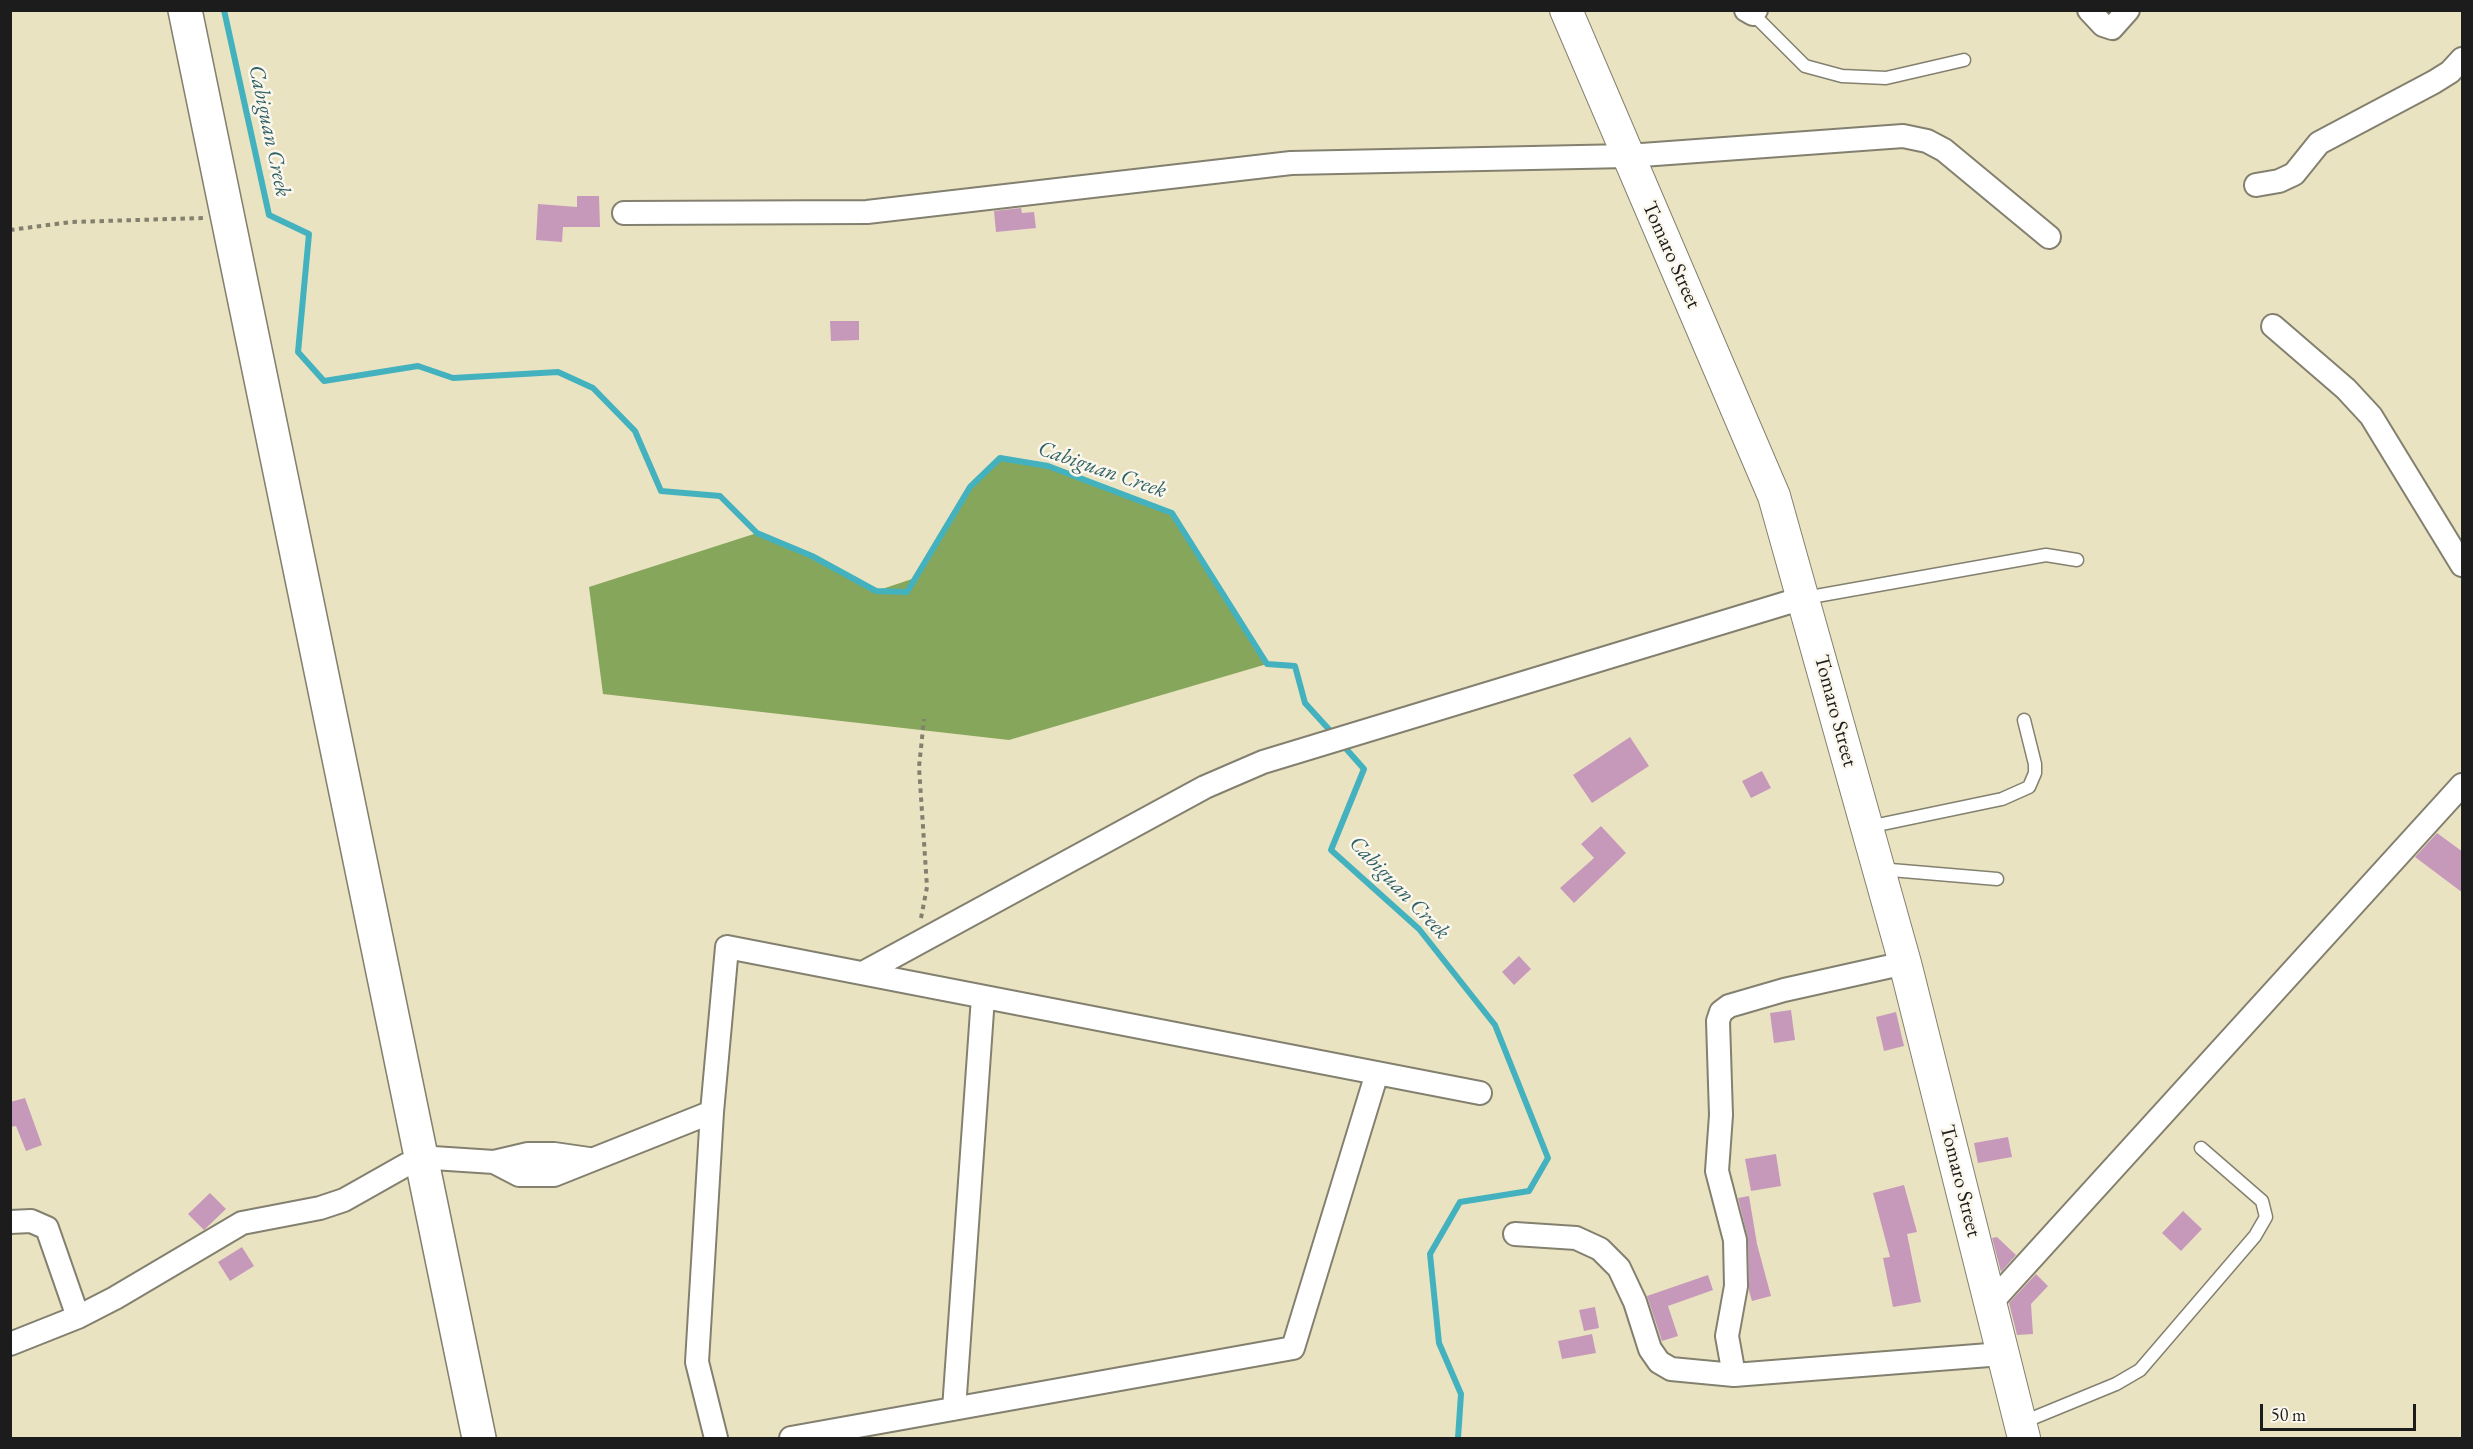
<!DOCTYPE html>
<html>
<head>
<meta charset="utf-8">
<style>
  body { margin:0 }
  #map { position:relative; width:2473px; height:1449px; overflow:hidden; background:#eae3c2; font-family:"EB Garamond",serif }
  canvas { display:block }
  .frame { position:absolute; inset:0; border:12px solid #1c1c1c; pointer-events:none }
  .scale { position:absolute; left:2260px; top:1404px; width:156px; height:27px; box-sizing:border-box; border:3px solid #1c1c1c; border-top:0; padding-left:8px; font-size:18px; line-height:21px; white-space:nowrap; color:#1c1c1c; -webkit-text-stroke:4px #fbf7ec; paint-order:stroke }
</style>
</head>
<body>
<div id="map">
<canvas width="2473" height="1449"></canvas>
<div class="frame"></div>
<div class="scale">50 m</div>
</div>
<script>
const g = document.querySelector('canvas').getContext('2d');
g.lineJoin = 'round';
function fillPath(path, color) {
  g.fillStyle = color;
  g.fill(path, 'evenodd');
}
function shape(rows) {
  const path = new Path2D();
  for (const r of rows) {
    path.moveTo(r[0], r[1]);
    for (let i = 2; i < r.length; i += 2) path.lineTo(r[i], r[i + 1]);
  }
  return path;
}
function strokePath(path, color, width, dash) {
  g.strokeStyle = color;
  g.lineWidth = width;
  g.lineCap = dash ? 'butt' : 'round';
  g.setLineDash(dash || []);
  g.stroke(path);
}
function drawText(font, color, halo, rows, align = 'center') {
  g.font = font + ' "EB Garamond",serif';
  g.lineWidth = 5;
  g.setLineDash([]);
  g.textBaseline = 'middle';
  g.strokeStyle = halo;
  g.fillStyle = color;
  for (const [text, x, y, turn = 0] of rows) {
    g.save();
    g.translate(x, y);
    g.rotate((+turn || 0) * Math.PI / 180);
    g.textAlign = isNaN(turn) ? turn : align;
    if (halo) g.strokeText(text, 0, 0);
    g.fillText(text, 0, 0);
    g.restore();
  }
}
fillPath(shape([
  [1000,458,1048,466,1172,513,1267,664,1009,740,603,694,589,587,757,533,812,556,876,591,915,578,970,487]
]), '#86a65b');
strokePath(shape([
  [224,10,269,215,309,234,298,352,324,381,418,366,453,378,558,372,593,388,635,431,661,491,720,496,757,533,812,556,876,591,907,592,970,487,1000,458,1048,466,1172,513,1267,664,1295,666,1305,703,1335,736],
  [1341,743,1364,769,1331,850,1419,929,1495,1025,1548,1158,1529,1191,1460,1202,1430,1254,1439,1343,1461,1394,1458,1438]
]), '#43b2be', 6);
fillPath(shape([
  [577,196,599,196,600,227,563,227,562,242,536,240,538,204,577,207],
  [1021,208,1022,213,1034,212,1036,228,996,232,994,211],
  [830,321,859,321,859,340,831,341],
  [1630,737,1649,766,1592,803,1573,775],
  [1762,771,1771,788,1751,798,1742,781],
  [1601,826,1626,853,1574,903,1560,888,1594,858,1581,844],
  [2437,833,2463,852,2463,893,2415,857],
  [1519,956,1531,969,1514,985,1502,972],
  [1791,1010,1795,1040,1774,1043,1770,1013],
  [1896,1012,1904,1046,1884,1051,1876,1017],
  [25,1098,42,1145,26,1151,16,1126,10,1127,10,1102],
  [2008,1137,2012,1157,1978,1163,1974,1143],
  [1776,1154,1781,1186,1751,1191,1745,1159],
  [1904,1185,1917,1232,1907,1234,1921,1302,1893,1307,1883,1258,1890,1257,1873,1193],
  [210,1193,226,1209,204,1230,188,1214],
  [1749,1196,1757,1244,1771,1296,1752,1301,1749,1291,1748,1239,1738,1198],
  [2183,1211,2202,1229,2181,1251,2162,1233],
  [1997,1237,2016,1255,2001,1272,1992,1238],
  [242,1247,254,1266,230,1281,218,1262],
  [2036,1274,2048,1286,2031,1304,2033,1334,2017,1335,2009,1303],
  [1708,1275,1713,1290,1668,1306,1678,1336,1662,1341,1647,1296],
  [1595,1307,1599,1328,1584,1331,1579,1310],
  [1592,1334,1596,1353,1562,1359,1558,1341]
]), '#c699ba');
const lane = shape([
  [1753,14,1805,66,1842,76,1886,78,1964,60],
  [1805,598,2046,555,2077,560],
  [1868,827,2002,799,2029,787,2035,773,2035,764,2024,720],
  [1879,869,1997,879],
  [2021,1423,2116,1384,2140,1370,2255,1236,2266,1217,2262,1201,2201,1148]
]);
const street = shape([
  [1746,10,1753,14,1756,10],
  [2089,10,2103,25,2112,28,2128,10],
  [2256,185,2279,181,2294,174,2319,143,2434,82,2450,72,2462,59],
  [624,213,867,212,1291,163,1628,156,1903,136,1927,141,1944,150,2049,237],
  [2273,326,2346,389,2371,416,2462,565],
  [863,973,1205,787,1263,762,1803,598],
  [494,1162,519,1175,554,1175,712,1112],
  [10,1222,31,1221,47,1228,78,1317],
  [1515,1234,1576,1238,1600,1249,1619,1268,1635,1302,1650,1349,1659,1362,1671,1369,1734,1375,2002,1354],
  [1990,1304,2462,785],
  [10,1344,78,1317,115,1298,242,1223,320,1208,344,1200,406,1165,421,1160,433,1158,494,1162,528,1154,554,1154,589,1159],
  [1734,1375,1727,1336,1736,1286,1735,1240,1717,1171,1721,1115,1718,1021,1721,1012,1729,1006,1784,990,1905,963],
  [954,1409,983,997],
  [716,1438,697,1362,712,1112,727,947,1480,1093],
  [791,1438,1293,1348,1377,1073]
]);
const secondary = shape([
  [1566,10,1774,496,1905,963,2024,1438]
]);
const highway = shape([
  [185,10,479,1438]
]);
strokePath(lane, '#83806f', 15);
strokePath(street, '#83806f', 26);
strokePath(secondary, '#83806f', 34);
strokePath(highway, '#83806f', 36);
strokePath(shape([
  [10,230,71,222,203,218],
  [921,918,927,887,919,767,924,719]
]), '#83806f', 4, [4.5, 4.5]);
strokePath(lane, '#fff', 12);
strokePath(street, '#fff', 22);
strokePath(secondary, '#fff', 32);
strokePath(highway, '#fff', 33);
drawText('21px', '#1c1c1c', '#fbf7ec', [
  ["Tomaro Street",1671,255,66],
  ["Tomaro Street",1835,711,75],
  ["Tomaro Street",1960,1181,76]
]);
drawText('italic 22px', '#2e6065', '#fbf7ec', [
  ["Cabiguan Creek",269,131,78],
  ["Cabiguan Creek",1102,470,19],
  ["Cabiguan Creek",1399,888,46]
]);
</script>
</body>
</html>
